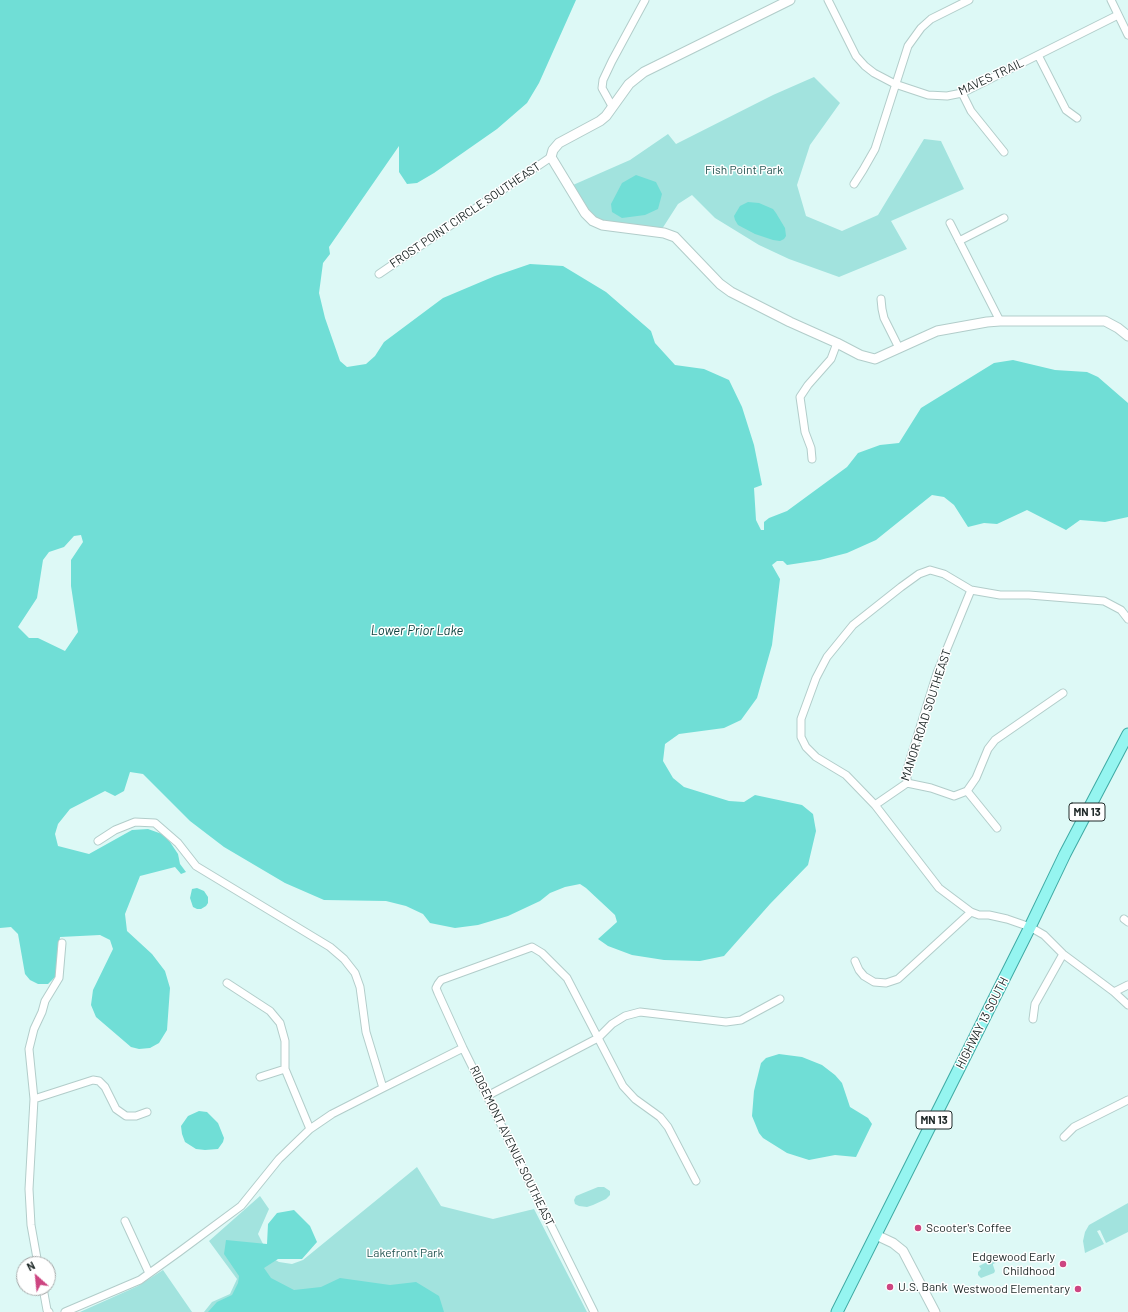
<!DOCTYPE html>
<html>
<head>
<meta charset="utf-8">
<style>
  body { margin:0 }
  #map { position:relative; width:1128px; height:1312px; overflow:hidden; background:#ddf9f6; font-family:Barlow,sans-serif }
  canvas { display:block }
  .north { position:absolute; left:16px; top:1256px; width:40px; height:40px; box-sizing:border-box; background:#fff; border:1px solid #a6aaaa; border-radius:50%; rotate:333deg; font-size:11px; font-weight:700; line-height:16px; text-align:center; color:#212b2a }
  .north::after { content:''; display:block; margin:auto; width:14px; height:18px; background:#cd4581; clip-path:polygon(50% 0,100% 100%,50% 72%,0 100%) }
</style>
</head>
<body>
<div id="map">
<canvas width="1128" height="1312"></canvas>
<div class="north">N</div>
</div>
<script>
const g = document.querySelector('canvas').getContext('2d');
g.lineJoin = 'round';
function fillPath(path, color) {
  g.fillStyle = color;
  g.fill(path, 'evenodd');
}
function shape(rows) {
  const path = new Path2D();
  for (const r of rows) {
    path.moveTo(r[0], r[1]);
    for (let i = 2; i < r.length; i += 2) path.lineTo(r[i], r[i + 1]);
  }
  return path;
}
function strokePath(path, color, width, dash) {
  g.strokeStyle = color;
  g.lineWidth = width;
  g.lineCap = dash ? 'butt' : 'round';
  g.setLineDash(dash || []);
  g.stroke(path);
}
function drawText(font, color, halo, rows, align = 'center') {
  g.font = font + ' Barlow,sans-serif';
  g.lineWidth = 3;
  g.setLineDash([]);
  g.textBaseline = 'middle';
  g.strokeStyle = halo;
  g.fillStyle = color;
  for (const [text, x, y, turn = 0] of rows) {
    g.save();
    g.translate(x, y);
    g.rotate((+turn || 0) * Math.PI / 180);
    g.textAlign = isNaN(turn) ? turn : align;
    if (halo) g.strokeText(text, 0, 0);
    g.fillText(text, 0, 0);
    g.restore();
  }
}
fillPath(shape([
  [814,77,840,103,810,145,797,185,806,216,842,231,878,215,924,139,941,141,964,189,891,221,907,249,839,277,789,259,759,245,715,218,692,195,678,204,662,229,604,222,596,218,587,209,573,185,630,160,668,134,676,144,773,95],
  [417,1167,441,1206,493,1219,534,1209,587,1312,204,1312,212,1302,230,1294,237,1279,209,1241,260,1196,269,1209,258,1234,262,1242,270,1257,279,1262,292,1264,303,1260],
  [598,1187,604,1187,610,1191,610,1195,606,1199,593,1205,587,1207,579,1206,575,1204,574,1200,576,1196],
  [1128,1203,1128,1232,1106,1243,1100,1230,1097,1231,1104,1244,1085,1253,1083,1241,1085,1232,1089,1225],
  [995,1258,997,1262,993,1264,993,1265,995,1271,994,1273,981,1278,978,1275,978,1272,981,1269,979,1266],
  [163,1270,192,1312,80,1312,138,1286]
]), '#a2e3de');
fillPath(shape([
  [0,0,576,0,539,83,527,103,497,129,434,173,417,183,407,184,399,172,399,146,329,247,330,254,323,263,319,293,325,318,340,361,347,367,366,364,375,356,384,342,443,298,495,276,530,264,563,266,606,292,651,331,655,343,675,365,704,369,729,380,742,407,754,445,762,485,754,488,756,520,761,530,764,530,764,522,769,518,787,511,847,467,858,453,880,445,899,443,921,408,994,363,1013,360,1055,370,1087,372,1098,377,1128,403,1128,517,1105,522,1080,520,1066,530,1027,510,997,524,984,523,968,527,954,505,944,497,932,495,876,540,847,553,820,560,787,565,783,561,777,561,772,565,780,579,772,645,757,698,741,720,724,728,679,734,665,744,663,761,673,778,684,787,729,801,744,802,755,795,802,805,813,814,816,831,808,865,770,904,724,956,700,961,664,960,632,955,608,946,598,939,617,922,615,915,586,888,580,884,565,887,550,893,540,901,508,916,478,925,455,928,430,923,423,914,406,906,386,901,324,900,285,883,224,847,190,821,143,774,130,772,124,791,115,796,105,791,70,809,58,824,55,834,58,846,89,854,132,830,148,829,162,834,170,842,178,854,180,864,186,872,181,874,175,867,140,876,125,914,127,931,152,954,165,971,170,988,167,1030,159,1043,150,1048,139,1049,131,1047,96,1017,91,1005,93,990,113,949,110,940,100,935,60,937,55,977,48,984,38,984,30,980,25,974,18,934,11,927,0,928],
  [81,535,83,542,71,560,71,586,78,632,65,651,38,638,29,638,18,627,37,598,43,560,49,552,64,547,74,536],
  [636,175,656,182,662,194,658,209,645,215,622,218,612,212,611,204,622,183],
  [748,202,759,203,773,209,776,213,785,228,786,236,784,239,780,241,773,240,755,234,738,225,735,220,734,216,740,206],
  [197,888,204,891,208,897,208,903,206,906,201,909,197,909,193,907,190,898,192,889],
  [779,1054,802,1057,822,1065,835,1075,842,1083,850,1107,868,1118,872,1124,856,1157,835,1155,809,1160,787,1153,763,1138,759,1133,752,1116,754,1091,761,1063,766,1058],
  [199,1111,207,1112,218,1123,224,1138,223,1142,218,1149,205,1150,196,1149,185,1142,182,1134,181,1126,188,1116],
  [294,1210,310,1226,317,1242,302,1259,278,1259,264,1268,271,1278,294,1290,321,1287,340,1278,390,1285,416,1282,439,1296,444,1312,208,1312,217,1302,232,1295,238,1283,239,1276,224,1254,226,1240,267,1244,268,1224,277,1213]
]), '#70ded6');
const minor = shape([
  [828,0,856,56,865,66,874,73,895,84,928,95,947,96,962,93,1118,15],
  [1111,0,1128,35],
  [1038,55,1066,110,1077,118],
  [962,93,971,111,1004,152],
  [612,106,602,88,603,80,612,61,645,0],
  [854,184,863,170,875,149,908,46,921,28,931,19,969,0],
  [950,223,1000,321],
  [959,241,1004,218],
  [379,274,551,157],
  [881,299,882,309,884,318,899,348],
  [812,459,811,448,805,432,800,397,808,385,831,359,837,343],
  [1128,619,1121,610,1104,601,1029,595,1000,595,971,590,944,574,930,570,919,574,901,587,853,625,827,657,816,678,801,719,801,737,806,747,816,757,846,775,875,805,939,888,971,912,979,915,989,915,1007,919,1030,927,1044,935,1063,954,1114,992,1128,1005],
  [907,783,931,788,954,796,967,791,976,778,988,749,995,740,1063,693],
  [967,791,997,828],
  [875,805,907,783,907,769,937,673,971,590],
  [98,841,115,830,135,822,155,823,178,843,196,866,330,947,344,959,355,973,360,987,366,1032,383,1088],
  [1124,919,1128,922],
  [855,961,859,970,864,976,874,982,886,983,898,979,971,912],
  [227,983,270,1011,280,1023,285,1041,285,1069,310,1129],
  [1114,992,1128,985],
  [1033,1019,1035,1004,1063,954],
  [260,1077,285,1069],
  [487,1096,598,1038,612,1024,625,1016,640,1012,726,1022,741,1020,780,999],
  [34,1099,93,1080,99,1081,105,1087,116,1109,126,1116,136,1116,147,1112],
  [1064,1137,1074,1127,1128,1100],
  [125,1221,149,1273],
  [38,1264,31,1225,29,1189,34,1099,29,1049,34,1029,42,1012,45,1001,59,978,62,943],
  [43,1288,47,1310,49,1312],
  [65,1312,140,1280,179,1252,241,1206,279,1159,310,1129,332,1114,383,1088,463,1048],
  [594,1312,463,1048,438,993,436,988,438,984,441,980,532,947,542,953,567,978,623,1086,635,1099,660,1117,668,1127,696,1181]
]);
const tertiary = shape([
  [790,0,644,72,629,84,606,116,600,121,559,143,553,150,551,157,585,213,593,221,602,225,664,233,675,237,720,284,731,292,790,322,837,343,860,355,875,359,937,331,987,322,1000,321,1105,321,1118,328,1128,336],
  [876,1235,893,1243,903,1251,935,1312]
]);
const primary = shape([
  [837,1312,1030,927,1065,854,1128,734]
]);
strokePath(minor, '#b2cdca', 9);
strokePath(tertiary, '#b2cdca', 11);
strokePath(primary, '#3faaa4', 13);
strokePath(minor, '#fff', 7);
strokePath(tertiary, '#fff', 9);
strokePath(primary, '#95f5f0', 11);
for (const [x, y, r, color] of [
  [918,1228,4,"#cd4581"],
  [1063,1264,4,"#cd4581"],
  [890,1287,4,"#cd4581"],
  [1078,1289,4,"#cd4581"]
]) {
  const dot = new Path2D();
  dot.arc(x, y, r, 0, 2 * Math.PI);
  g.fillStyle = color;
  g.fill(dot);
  strokePath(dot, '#fff', 1.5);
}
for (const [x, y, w] of [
  [1087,812,36],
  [934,1120,36]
]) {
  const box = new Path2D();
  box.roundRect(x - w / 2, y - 9, w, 18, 3);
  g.fillStyle = '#fff';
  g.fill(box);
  strokePath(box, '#212b2a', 1);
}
drawText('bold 11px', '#212b2a', null, [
  ["MN 13",1087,812],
  ["MN 13",934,1120]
]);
drawText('12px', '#212b2a', '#fff', [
  ["MAVES TRAIL",991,77,-25],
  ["FROST POINT CIRCLE SOUTHEAST",465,215,-34],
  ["MANOR ROAD SOUTHEAST",926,715,-72],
  ["HIGHWAY 13 SOUTH",982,1023,-63],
  ["RIDGEMONT AVENUE SOUTHEAST",512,1146,64]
]);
drawText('12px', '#265653', '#fff', [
  ["Fish Point Park",744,170],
  ["Lakefront Park",405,1253]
]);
drawText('12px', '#212b2a', '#fff', [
  ["Scooter's Coffee",926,1228],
  ["Edgewood Early",1055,1257,"right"],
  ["Childhood",1055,1271,"right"],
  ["U.S. Bank",898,1287],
  ["Westwood Elementary",1070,1289,"right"]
], 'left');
drawText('italic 13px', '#0f4340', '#fff', [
  ["Lower Prior Lake",417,631]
]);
</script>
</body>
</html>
